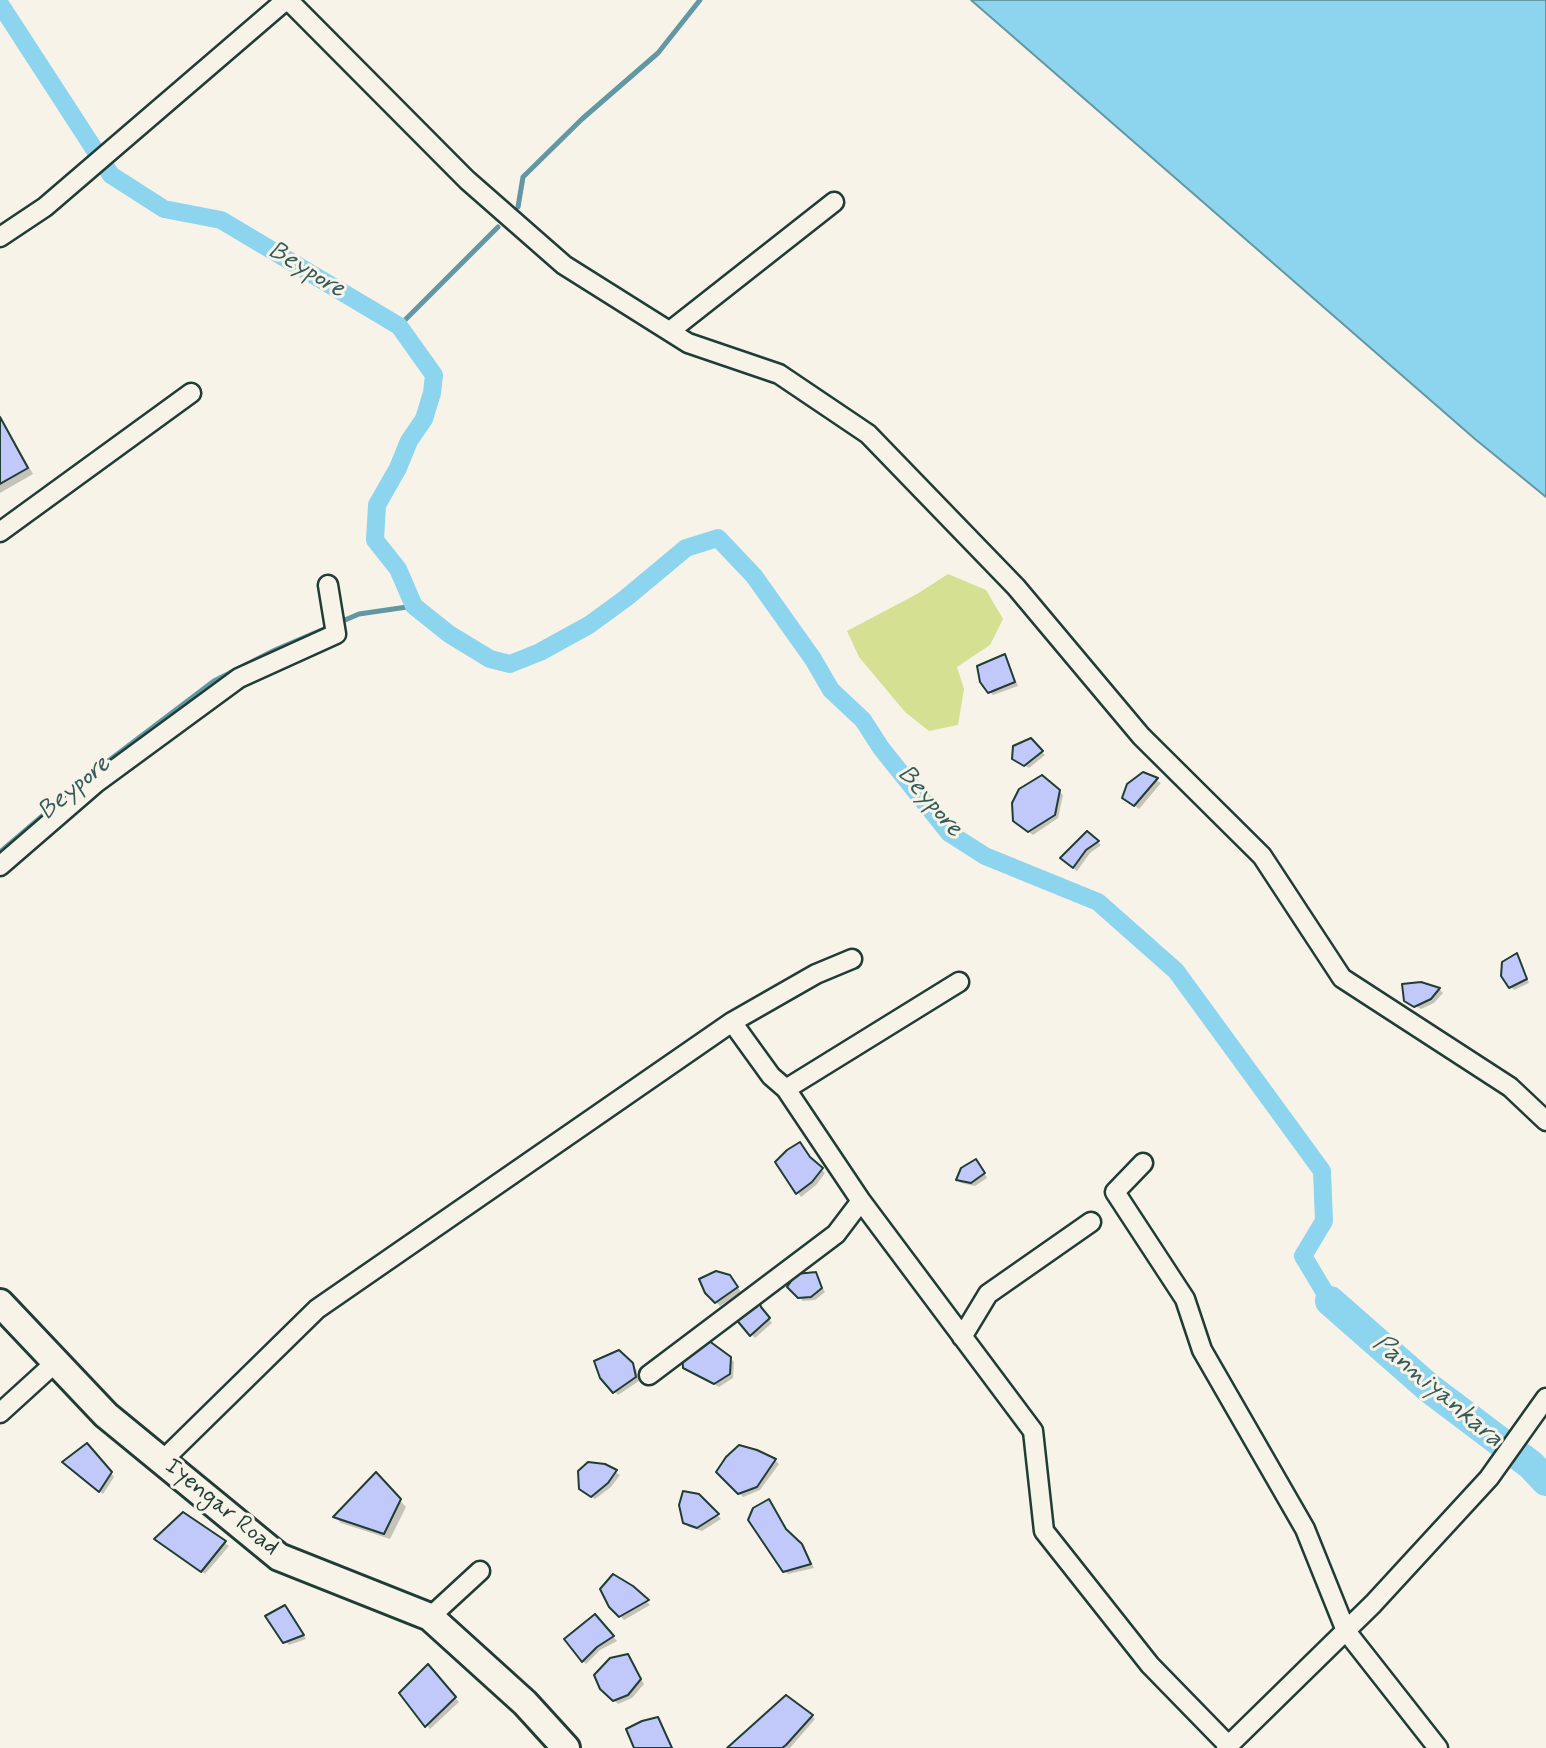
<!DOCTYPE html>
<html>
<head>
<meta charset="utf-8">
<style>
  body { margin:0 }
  canvas { display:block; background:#f7f3e8 }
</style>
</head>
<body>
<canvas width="1546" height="1748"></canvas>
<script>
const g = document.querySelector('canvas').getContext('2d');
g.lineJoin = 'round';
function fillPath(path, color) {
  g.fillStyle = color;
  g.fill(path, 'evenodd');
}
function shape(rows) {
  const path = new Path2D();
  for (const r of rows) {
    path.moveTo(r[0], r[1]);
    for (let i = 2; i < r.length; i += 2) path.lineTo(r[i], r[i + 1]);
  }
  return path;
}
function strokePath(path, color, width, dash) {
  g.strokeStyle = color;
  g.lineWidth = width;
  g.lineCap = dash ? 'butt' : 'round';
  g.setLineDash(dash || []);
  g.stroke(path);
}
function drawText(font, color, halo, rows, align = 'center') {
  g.font = font + ' Mynerve,sans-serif';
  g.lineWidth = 6;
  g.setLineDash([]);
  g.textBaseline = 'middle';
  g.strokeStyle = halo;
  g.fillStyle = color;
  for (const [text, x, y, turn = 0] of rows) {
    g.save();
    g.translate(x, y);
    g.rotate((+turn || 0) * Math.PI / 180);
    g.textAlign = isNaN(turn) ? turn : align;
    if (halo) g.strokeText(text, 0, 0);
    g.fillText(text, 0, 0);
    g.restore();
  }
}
fillPath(shape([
  [948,574,986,590,1003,619,990,645,957,667,964,689,958,725,929,731,905,712,859,657,847,631,917,594]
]), '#d5e093');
const water = shape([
  [971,0,1546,0,1546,497,1475,439,971,0]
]);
fillPath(water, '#8dd5ef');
strokePath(water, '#6198a4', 2);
fillPath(shape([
  [0,415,33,474,0,493],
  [1005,656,1008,660,1018,686,993,695,989,691],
  [1030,740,1045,755,1029,768,1018,762],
  [1143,774,1161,783,1139,809,1128,801],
  [1059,791,1063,795,1058,818,1033,835,1019,825],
  [1087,833,1101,845,1090,853,1077,871,1066,862],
  [1517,955,1520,958,1529,983,1514,990,1510,986],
  [1421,984,1439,989,1443,993,1434,1003,1421,1009,1406,1001],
  [812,1161,825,1173,816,1185,801,1197,777,1162],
  [980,1165,987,1178,975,1186,961,1183,958,1180],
  [815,1274,825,1292,815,1300,803,1301,789,1287],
  [733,1281,741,1292,720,1306,706,1292],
  [760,1299,764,1312,772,1323,755,1338,732,1313],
  [619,1352,636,1369,639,1381,618,1395,601,1377],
  [730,1358,734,1362,733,1378,719,1387,685,1367],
  [90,1449,114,1477,103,1494,68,1466],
  [775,1460,779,1464,760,1490,743,1497,719,1472],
  [605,1465,620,1475,611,1487,595,1499,585,1493],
  [382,1481,406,1507,390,1539,341,1523,335,1517],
  [698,1495,721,1519,702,1531,689,1527,685,1523],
  [769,1501,789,1534,805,1550,814,1568,788,1574,784,1570],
  [183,1514,229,1546,205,1574,160,1543],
  [632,1587,650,1605,624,1620,611,1606],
  [289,1611,306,1639,289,1645,285,1641],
  [595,1616,617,1641,600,1650,586,1664,583,1661],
  [627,1656,644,1684,632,1698,618,1704,601,1688],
  [432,1670,459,1702,430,1729,402,1693],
  [811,1716,815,1719,790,1748,730,1748]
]), '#0003');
strokePath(shape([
  [518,207,523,177,582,119,658,53,700,0],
  [399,326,498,227],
  [0,852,95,771,214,681,275,650,359,614,414,606]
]), '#6198a4', 5);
strokePath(shape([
  [0,4,111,175,164,209,221,220,399,326,434,375,432,393,424,419,409,441,398,468,377,505,375,540,398,569,414,606,449,634,490,659,510,664,540,652,589,625,626,598,686,548,718,538,754,576,813,659,831,690,863,720,881,748,949,833,985,856,1098,902,1176,971,1322,1171,1324,1221,1303,1256,1330,1301]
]), '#8dd5ef', 18);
strokePath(shape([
  [1330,1301,1429,1388,1531,1465,1546,1481]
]), '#8dd5ef', 30);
const building = shape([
  [0,417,28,468,0,484,0,417],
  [1005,654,1015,682,988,693,980,682,977,666,1005,654],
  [1031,738,1043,751,1024,766,1012,759,1013,746,1031,738],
  [1143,772,1158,778,1134,806,1122,798,1127,784,1143,772],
  [1042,775,1060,790,1055,815,1028,832,1013,821,1012,803,1019,789,1042,775],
  [1087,831,1099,841,1086,850,1073,868,1060,858,1087,831],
  [1517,953,1527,979,1509,988,1501,976,1502,962,1517,953],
  [1421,982,1440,988,1431,999,1414,1007,1404,1001,1402,984,1421,982],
  [800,1142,810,1157,823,1168,812,1182,796,1194,775,1162,787,1150,800,1142],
  [976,1159,985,1173,971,1183,956,1180,961,1168,976,1159],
  [716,1271,730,1275,738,1287,715,1303,705,1293,699,1279,716,1271],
  [816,1272,822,1288,811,1297,798,1298,787,1287,796,1274,816,1272],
  [756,1293,761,1307,770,1318,750,1336,730,1312,756,1293],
  [697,1332,731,1357,730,1374,714,1384,683,1368,682,1354,697,1332],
  [619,1350,633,1363,636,1377,613,1393,600,1378,594,1361,619,1350],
  [87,1443,112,1472,99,1492,62,1462,87,1443],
  [739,1445,757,1450,776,1459,757,1487,738,1494,716,1472,726,1457,739,1445],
  [588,1462,605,1464,617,1470,608,1483,591,1497,579,1489,578,1471,588,1462],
  [376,1472,401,1499,384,1534,333,1517,376,1472],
  [683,1491,699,1494,719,1514,697,1528,683,1523,679,1505,683,1491],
  [769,1499,786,1529,802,1544,811,1564,783,1572,748,1520,753,1508,769,1499],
  [183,1512,226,1541,201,1572,154,1539,183,1512],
  [613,1574,633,1586,649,1600,619,1617,609,1607,600,1589,613,1574],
  [285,1605,304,1635,283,1643,265,1616,285,1605],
  [595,1614,614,1636,597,1647,582,1662,564,1639,595,1614],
  [628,1654,641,1679,628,1695,613,1701,600,1689,594,1675,610,1658,628,1654],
  [428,1664,456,1697,425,1727,399,1693,428,1664],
  [786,1695,813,1715,786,1745,782,1748,727,1748,786,1695],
  [658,1717,672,1748,634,1748,626,1729,642,1721,658,1717]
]);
fillPath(building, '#c1c9fb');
strokePath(building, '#1f3d34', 2);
const street = shape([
  [288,0,467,180,564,265,688,343,779,374,868,434,1016,587,1141,736,1262,856,1342,978,1510,1087,1546,1121],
  [0,237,45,207,286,0],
  [670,331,834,202],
  [0,532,191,393],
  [0,866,96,783,239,678,336,634,328,585],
  [786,1089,771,1076,732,1022,816,974,852,959],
  [1143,1163,1115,1192,1185,1299,1202,1350,1305,1529,1346,1631,1438,1748],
  [861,1201,1033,1431,1044,1531,1150,1665,1229,1746],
  [962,1337,988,1294,1091,1222],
  [649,1375,836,1234,861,1201,786,1089,959,982],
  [0,1413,56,1362],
  [162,1461,317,1309,732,1022],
  [430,1617,480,1571],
  [1226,1748,1373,1604,1489,1478,1546,1398]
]);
const secondary = shape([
  [0,1303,106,1415,279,1557,430,1617,525,1703,566,1748]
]);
strokePath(street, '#1f3d34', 23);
strokePath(secondary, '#1f3d34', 32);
strokePath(street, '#f7f3e8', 18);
strokePath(secondary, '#f7f3e8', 26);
drawText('24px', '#1f3d34', '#f7f3e8', [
  ["Iyengar Road",221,1508,39]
]);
drawText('italic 26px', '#355b59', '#f7f3e8', [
  ["Beypore",306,271,31],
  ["Beypore",75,789,-40],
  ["Beypore",929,802,49],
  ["Panniyankara",1437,1392,40]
]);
</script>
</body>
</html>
